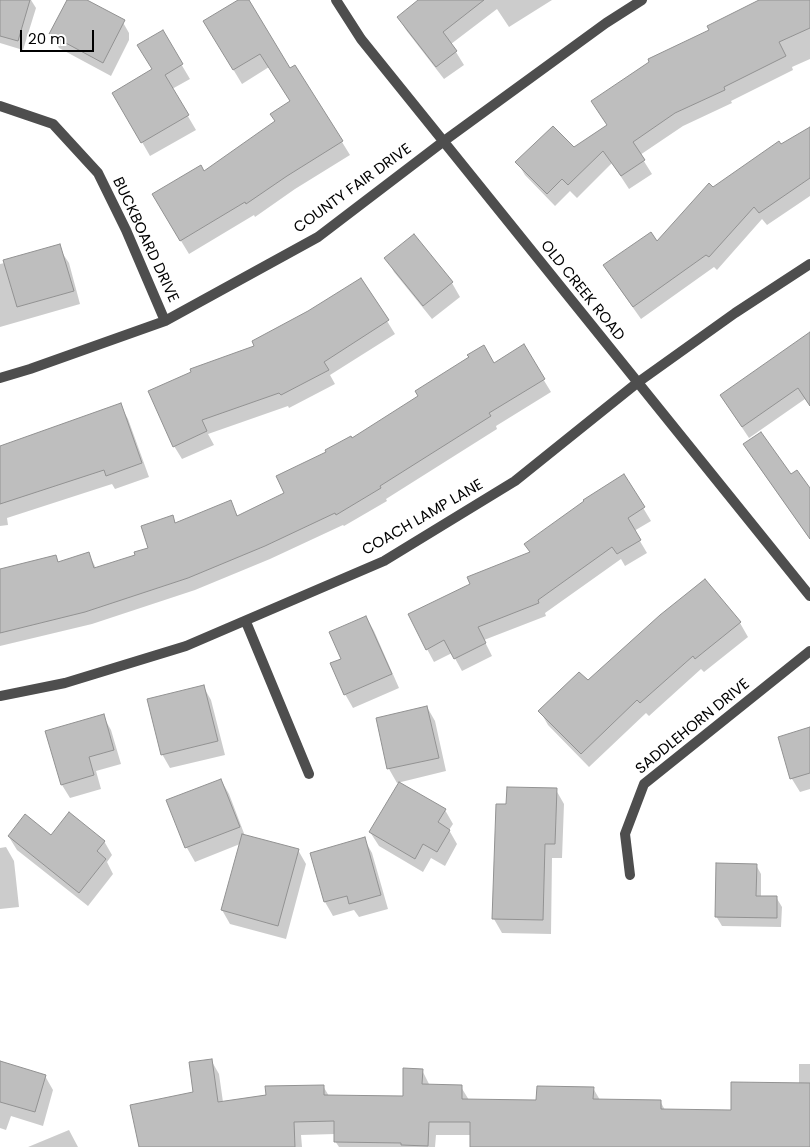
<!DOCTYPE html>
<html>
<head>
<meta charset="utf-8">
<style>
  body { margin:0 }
  #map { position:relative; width:810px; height:1147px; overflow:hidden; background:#fff; font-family:Poppins,sans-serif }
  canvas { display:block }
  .scale { position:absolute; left:20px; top:30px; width:74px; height:22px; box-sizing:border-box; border:2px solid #000; border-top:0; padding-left:6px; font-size:15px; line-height:18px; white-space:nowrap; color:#000; -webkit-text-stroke:4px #fff; paint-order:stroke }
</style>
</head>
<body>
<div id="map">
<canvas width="810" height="1147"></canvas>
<div class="scale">20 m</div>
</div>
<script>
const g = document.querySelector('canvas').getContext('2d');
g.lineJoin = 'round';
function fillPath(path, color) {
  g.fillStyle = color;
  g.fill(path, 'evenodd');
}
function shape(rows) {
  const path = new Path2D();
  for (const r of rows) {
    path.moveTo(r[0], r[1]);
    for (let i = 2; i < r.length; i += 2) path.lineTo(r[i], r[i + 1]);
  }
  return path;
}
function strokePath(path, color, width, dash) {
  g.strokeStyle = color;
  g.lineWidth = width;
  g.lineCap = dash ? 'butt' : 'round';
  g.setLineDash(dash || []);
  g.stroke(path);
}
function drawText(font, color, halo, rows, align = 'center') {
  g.font = font + ' Poppins,sans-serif';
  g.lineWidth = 4;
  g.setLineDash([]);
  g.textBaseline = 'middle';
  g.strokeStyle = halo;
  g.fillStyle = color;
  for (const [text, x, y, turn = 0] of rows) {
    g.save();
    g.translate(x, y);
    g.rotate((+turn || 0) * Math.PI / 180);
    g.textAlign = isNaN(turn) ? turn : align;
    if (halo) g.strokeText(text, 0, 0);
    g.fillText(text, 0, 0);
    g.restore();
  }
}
fillPath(shape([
  [0,0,31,0,36,8,23,50,0,43],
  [68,0,84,0,121,19,129,33,129,40,111,76,59,48,51,34],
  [241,0,248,0,290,70,342,142,350,155,295,189,255,217,254,215,189,254,161,208,204,172,276,122,291,102,269,67,242,84,204,21],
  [420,0,552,0,509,27,497,9,451,44,464,65,444,79,406,30,398,17],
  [762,0,810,0,810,59,792,67,793,70,731,101,732,103,683,126,640,155,652,174,629,189,612,163,577,198,570,191,555,206,525,175,517,162,574,149,608,126,593,102],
  [162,32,190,79,172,89,196,130,150,156,114,93,153,70],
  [810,129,810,196,767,225,762,219,717,270,714,267,641,319,612,278,657,243,713,188],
  [61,251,69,263,80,304,0,327,0,264],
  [386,258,452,283,460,297,432,319,394,272],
  [361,279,395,334,330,375,335,384,289,408,288,406,208,434,214,445,182,459,174,446,256,346],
  [810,334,810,406,805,399,749,438,721,396],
  [523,346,551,392,496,426,497,429,386,499,387,501,344,526,343,525,270,559,195,590,92,624,0,646,0,593,55,556,59,563,88,553,96,568,137,555,150,549,172,517,176,524,230,502,238,517,285,494,352,440,494,364],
  [120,405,128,419,149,477,115,489,112,484,7,518,8,525,0,526,0,450],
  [745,445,810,490,810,539,752,457],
  [624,476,651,521,634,531,647,553,625,566,621,559,545,613,546,616,484,640,492,656,462,671,452,653,434,662,427,649,471,585,531,553],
  [705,581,740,623,748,637,704,672,701,669,649,716,646,713,589,767,548,725,540,711,588,682],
  [366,617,374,631,399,688,353,708,345,694,343,659],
  [203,686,211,700,225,755,170,768,162,754],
  [427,707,435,721,446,771,397,783,389,769,377,718],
  [103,716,111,730,121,764,96,771,101,789,70,798,62,785],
  [810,729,810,789,800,792,792,779,779,738],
  [221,780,229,794,245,836,298,850,306,864,286,939,230,924,222,910,240,844,195,862,187,848,168,801],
  [556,790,564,804,562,858,552,858,551,934,502,933,494,919,507,806],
  [445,810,453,824,449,830,457,844,445,866,431,858,423,872,379,846,370,832],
  [9,837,52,837,104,841,112,855,107,862,113,874,88,906,17,850],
  [364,839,372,853,388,909,359,917,354,910,333,916,325,902,312,854],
  [6,847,14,861,19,907,0,909,0,848],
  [756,865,761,874,761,897,776,897,782,907,781,927,722,926,716,916],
  [211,1060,219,1074,223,1102,323,1086,329,1096,404,1098,422,1070,430,1086,461,1087,469,1100,538,1101,593,1088,600,1100,660,1101,665,1110,732,1111,799,1084,799,1064,810,1064,810,1147,471,1147,471,1135,436,1135,435,1147,339,1147,335,1141,335,1134,301,1135,302,1147,140,1147,194,1093],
  [0,1063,45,1076,53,1090,43,1126,11,1116,6,1130,0,1128],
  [69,1130,78,1147,28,1147]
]), '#0003');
const building = shape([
  [0,0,30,0,18,41,0,36,0,0],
  [67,0,87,0,125,20,103,63,49,34,67,0],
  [238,0,249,0,290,68,295,65,343,141,287,176,246,204,245,202,180,241,152,194,201,165,204,171,275,121,270,114,290,101,260,54,233,70,203,21,238,0],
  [418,0,484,0,443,32,457,51,436,67,397,17,418,0],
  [759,0,810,0,810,28,779,42,786,56,724,87,725,90,675,113,633,142,645,160,621,176,603,151,568,185,562,179,547,194,515,162,553,126,574,147,607,125,591,101,649,62,648,59,709,30,707,26,759,0],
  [163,30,183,64,165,75,189,115,141,143,112,93,152,69,137,45,163,30],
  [810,127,810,178,759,213,754,207,709,257,706,255,633,307,603,265,651,232,657,241,709,183,713,187,779,141,781,144,810,127],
  [414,234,453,282,423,306,384,258,414,234],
  [60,244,74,291,17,307,3,260,60,244],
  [361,278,389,320,324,362,329,370,281,395,279,393,202,420,207,431,173,447,148,391,191,372,190,369,254,346,252,341,308,311,361,278],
  [810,332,810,406,798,388,742,427,720,395,810,332],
  [524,344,545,379,489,413,491,416,380,486,381,488,336,515,335,513,265,546,188,578,85,612,0,633,0,569,56,555,58,562,89,552,94,568,135,555,134,552,148,548,141,526,173,515,175,523,231,500,237,516,284,493,276,476,326,452,325,450,351,436,352,438,418,396,415,391,469,357,467,355,484,345,494,363,524,344],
  [121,403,142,463,106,476,104,470,0,504,0,446,121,403],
  [761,432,791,474,797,470,810,488,810,539,743,444,761,432],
  [624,474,645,507,628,518,641,540,617,554,612,547,538,600,539,603,478,627,486,643,454,659,444,640,426,650,408,614,470,584,467,577,530,552,524,544,584,501,583,500,624,474],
  [705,579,741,622,695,659,693,656,640,703,637,700,581,754,538,711,579,672,588,680,660,615,705,579],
  [366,616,392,674,344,695,330,663,341,659,329,632,366,616],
  [204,685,218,741,161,755,147,699,204,685],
  [427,706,439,758,387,769,376,718,427,706],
  [104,714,114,750,89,757,94,775,61,785,45,731,104,714],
  [810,727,810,773,790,779,778,737,810,727],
  [221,779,240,827,185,848,166,800,221,779],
  [399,782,446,809,438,822,450,830,437,852,423,844,415,859,369,832,399,782],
  [507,787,557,788,555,844,545,844,543,920,492,919,496,804,506,804,507,787],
  [69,812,105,841,97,851,106,859,79,893,8,836,25,814,51,835,69,812],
  [242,834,299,849,278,926,221,910,242,834],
  [365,837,381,895,349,904,347,896,324,902,310,853,365,837],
  [716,863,757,864,756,896,777,896,777,918,715,917,716,863],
  [212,1059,218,1102,266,1095,265,1086,324,1085,324,1095,403,1096,403,1068,423,1069,422,1084,462,1085,462,1099,536,1100,537,1086,594,1087,593,1099,661,1100,661,1109,731,1110,731,1082,810,1083,810,1147,470,1147,470,1122,429,1122,428,1146,401,1145,401,1143,334,1142,334,1121,294,1122,295,1147,139,1147,130,1105,193,1092,189,1062,212,1059],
  [0,1061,46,1075,35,1112,0,1102,0,1061]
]);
fillPath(building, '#bebebe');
strokePath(building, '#929292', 1);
strokePath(shape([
  [336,0,361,39,810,596],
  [0,106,53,124,98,173,126,230,165,321],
  [0,378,30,369,165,321,318,237,444,141,606,23,642,0],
  [246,622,309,774],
  [0,696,65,683,186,646,384,561,515,481,637,383,735,313,810,264],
  [630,875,625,834,644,784,810,651]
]), '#4e4e4e', 10);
drawText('15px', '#000', '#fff', [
  ["COUNTY FAIR DRIVE",353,189,-36],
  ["BUCKBOARD DRIVE",145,240,65],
  ["OLD CREEK ROAD",582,291,51],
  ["COACH LAMP LANE",423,518,-30],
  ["SADDLEHORN DRIVE",693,727,-39]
]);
</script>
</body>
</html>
